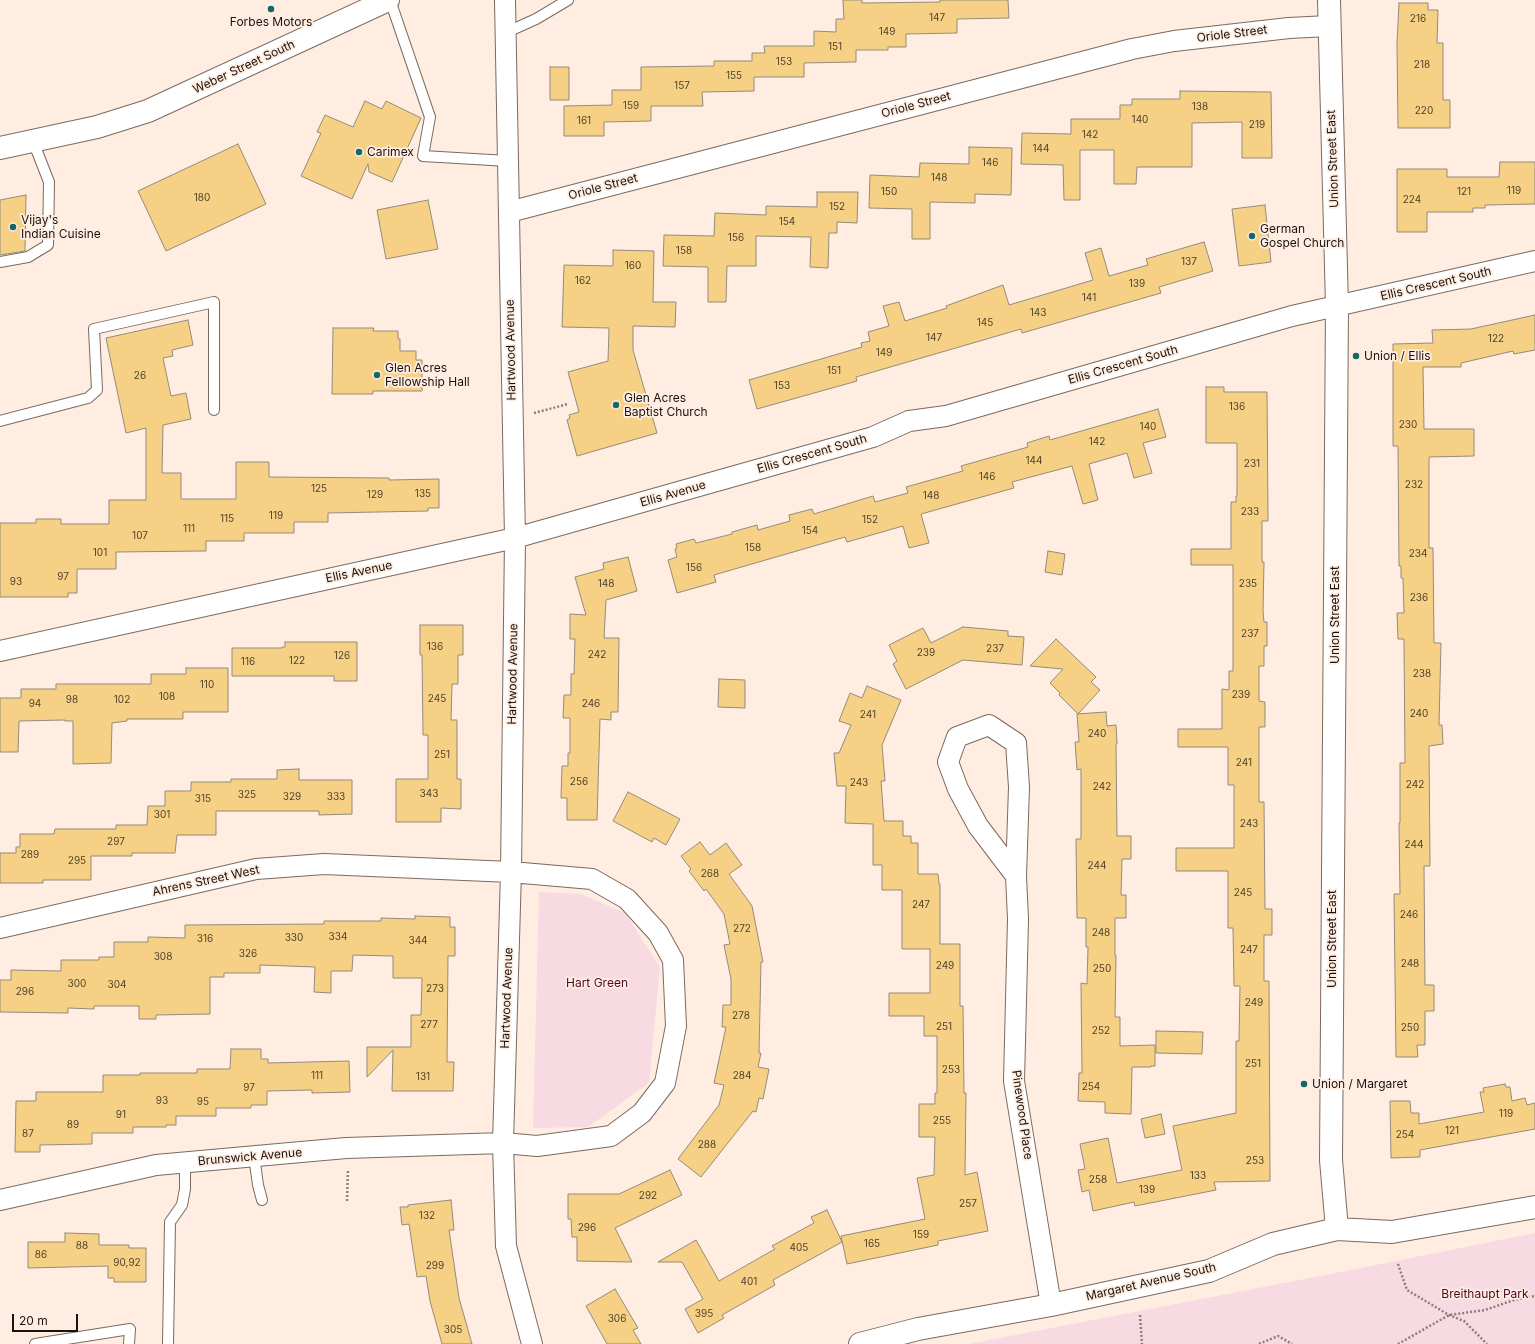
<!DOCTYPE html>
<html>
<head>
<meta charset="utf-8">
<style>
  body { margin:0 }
  #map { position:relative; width:1535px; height:1344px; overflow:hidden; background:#ffede1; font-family:Inter,sans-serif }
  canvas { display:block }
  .scale { position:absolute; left:12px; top:1314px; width:66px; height:18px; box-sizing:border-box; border:2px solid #19130f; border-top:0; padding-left:5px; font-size:12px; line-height:14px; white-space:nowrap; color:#19130f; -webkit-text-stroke:3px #ffede1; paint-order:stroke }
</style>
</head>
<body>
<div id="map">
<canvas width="1535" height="1344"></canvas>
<div class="scale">20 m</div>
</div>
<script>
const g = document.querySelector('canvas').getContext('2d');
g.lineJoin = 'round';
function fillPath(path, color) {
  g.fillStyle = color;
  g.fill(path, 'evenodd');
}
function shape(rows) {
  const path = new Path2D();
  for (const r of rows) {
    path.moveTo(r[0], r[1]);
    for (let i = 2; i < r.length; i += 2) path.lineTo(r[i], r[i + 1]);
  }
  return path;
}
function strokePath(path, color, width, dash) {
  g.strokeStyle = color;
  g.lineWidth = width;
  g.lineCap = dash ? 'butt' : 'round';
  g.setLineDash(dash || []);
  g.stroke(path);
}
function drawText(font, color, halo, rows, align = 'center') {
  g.font = font + ' Inter,sans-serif';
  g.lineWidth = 3.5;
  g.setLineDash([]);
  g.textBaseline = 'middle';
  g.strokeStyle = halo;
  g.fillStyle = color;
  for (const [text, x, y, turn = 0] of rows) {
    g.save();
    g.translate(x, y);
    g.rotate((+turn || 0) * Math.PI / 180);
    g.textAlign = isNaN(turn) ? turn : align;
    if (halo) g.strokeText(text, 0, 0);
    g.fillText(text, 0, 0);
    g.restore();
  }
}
fillPath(shape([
  [539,892,581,894,625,913,660,967,649,1083,588,1127,533,1128],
  [1535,1233,1535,1344,969,1344,1341,1272]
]), '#f8dae3');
const building = shape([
  [843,0,862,0,862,3,940,2,940,0,1008,0,1009,18,957,19,957,33,906,34,906,47,888,47,888,50,856,50,856,62,804,63,804,77,754,77,754,91,702,92,703,106,651,106,651,121,604,122,604,136,564,136,564,106,612,105,612,90,641,90,641,67,714,66,714,61,752,61,752,53,765,53,764,46,814,46,814,31,836,32,836,19,844,19,843,0],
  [1399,3,1428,3,1428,10,1438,10,1437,43,1443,43,1443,100,1450,100,1450,128,1398,128,1397,43,1399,3],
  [550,67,569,67,569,100,550,100,550,67],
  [1180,91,1271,92,1272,158,1242,158,1242,122,1192,123,1192,167,1137,167,1136,184,1114,184,1114,150,1080,150,1080,200,1064,200,1063,165,1021,164,1022,133,1071,134,1071,119,1120,119,1120,105,1132,105,1132,99,1180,99,1180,91],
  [365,101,382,109,386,101,421,118,392,182,369,172,368,164,352,199,301,176,321,133,317,132,325,115,353,127,365,101],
  [238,144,266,204,166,251,138,191,238,144],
  [969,147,1012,148,1011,195,975,194,975,203,930,202,930,239,912,239,912,209,869,208,870,175,919,177,920,163,969,164,969,147],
  [1500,162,1535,162,1535,204,1485,205,1485,208,1473,208,1473,212,1427,212,1427,232,1397,232,1397,169,1447,169,1447,177,1499,177,1500,162],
  [817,192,858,192,857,223,837,222,837,233,829,233,828,268,810,267,811,237,756,236,756,266,727,266,726,302,708,302,708,267,663,266,664,235,714,236,715,213,766,215,766,206,817,207,817,192],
  [26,195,25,251,0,255,0,200,26,195],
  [428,200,438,249,386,259,377,210,428,200],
  [1265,205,1271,262,1239,266,1232,209,1265,205],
  [1204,242,1213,271,1159,287,1161,293,1022,333,1021,329,856,377,857,381,757,409,749,380,862,347,861,343,870,341,868,332,889,326,883,306,899,302,905,321,947,308,946,306,1003,285,1009,305,1093,280,1085,253,1101,248,1109,276,1148,265,1146,259,1204,242],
  [613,250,654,251,653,302,676,302,675,327,633,326,633,350,657,433,577,456,567,420,570,418,569,415,579,412,568,372,608,361,609,328,562,327,564,265,613,266,613,250],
  [1535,315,1535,350,1514,354,1513,351,1461,363,1461,367,1423,367,1424,429,1474,429,1474,456,1429,457,1429,548,1433,548,1434,643,1441,643,1439,725,1442,725,1443,744,1429,746,1430,866,1424,866,1425,985,1434,985,1434,1011,1425,1011,1425,1045,1417,1045,1418,1057,1396,1057,1394,894,1400,894,1399,823,1400,823,1400,763,1405,763,1404,639,1398,639,1397,613,1404,613,1403,578,1401,578,1401,566,1399,566,1398,446,1393,446,1393,344,1433,343,1432,330,1471,329,1535,315],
  [188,320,193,345,172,350,173,356,163,358,171,396,186,393,191,419,163,425,162,473,181,473,181,499,236,499,236,462,269,462,269,477,389,478,389,480,439,479,439,508,428,508,428,511,328,513,328,522,294,522,294,533,244,533,244,541,206,541,206,551,116,552,116,569,77,569,77,593,68,593,68,597,0,597,0,523,36,523,36,519,61,519,61,524,109,524,109,500,146,500,146,428,126,433,106,338,188,320],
  [333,328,374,328,373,331,398,331,398,339,400,339,400,351,416,351,416,360,422,360,422,391,373,391,373,394,332,394,333,328],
  [1206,387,1224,387,1224,392,1267,392,1268,521,1262,521,1262,562,1264,562,1263,611,1264,622,1267,622,1267,646,1264,646,1264,666,1259,666,1259,701,1265,702,1265,727,1259,727,1259,802,1264,802,1265,909,1272,909,1272,935,1264,935,1264,981,1269,981,1270,1181,1214,1182,1216,1190,1135,1206,1134,1202,1093,1211,1089,1190,1082,1192,1078,1170,1085,1169,1080,1144,1108,1138,1117,1183,1182,1170,1173,1126,1236,1113,1236,1041,1239,1041,1240,986,1234,986,1233,928,1228,928,1228,871,1176,871,1176,848,1234,848,1234,785,1228,785,1228,747,1178,747,1178,729,1222,729,1222,689,1229,690,1229,671,1233,671,1233,565,1191,565,1191,549,1231,549,1231,502,1236,502,1236,496,1237,496,1237,443,1206,443,1206,387],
  [1158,409,1166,437,1143,443,1152,473,1134,478,1127,453,1089,464,1098,500,1083,504,1072,466,1012,482,1014,488,921,514,929,543,909,548,903,526,847,542,845,537,714,575,716,582,677,593,668,560,677,557,675,549,677,548,676,544,694,539,696,543,732,534,732,532,757,525,758,530,790,521,789,515,812,509,814,514,873,496,875,502,908,493,906,487,963,471,961,466,1028,447,1027,443,1049,436,1050,440,1158,409],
  [1048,551,1065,554,1062,575,1045,572,1048,551],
  [628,557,637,591,606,600,604,638,619,638,618,712,611,712,611,720,600,719,597,820,567,820,567,798,561,798,562,766,568,766,568,753,570,753,570,718,563,718,564,695,571,695,571,674,574,674,575,639,570,639,570,614,586,615,575,577,604,569,603,563,628,557],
  [420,625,463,625,463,655,458,655,458,684,452,684,451,720,457,720,457,779,461,779,461,809,441,808,441,822,396,822,396,779,428,779,428,735,423,735,422,655,420,655,420,625],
  [963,627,1008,631,1008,636,1024,637,1022,665,963,660,906,689,893,664,897,661,889,645,923,628,931,643,963,627],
  [1056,639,1096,677,1091,682,1100,690,1078,714,1059,695,1060,693,1050,683,1063,669,1030,666,1056,639],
  [285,642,357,642,357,681,334,681,334,676,232,676,232,648,282,648,282,647,285,647,285,642],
  [186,668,228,668,228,712,183,712,183,719,127,719,127,721,112,723,111,763,73,764,73,721,65,721,65,720,19,721,18,752,0,752,0,698,21,698,21,689,56,689,56,684,151,684,151,674,186,674,186,668],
  [719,679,745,680,745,708,718,707,719,679],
  [867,686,901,700,882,745,885,781,881,781,884,821,903,821,903,836,911,836,911,843,918,843,918,874,938,874,939,884,940,884,940,944,960,944,960,1006,963,1006,964,1093,966,1093,965,1175,977,1172,988,1231,938,1241,938,1245,847,1264,841,1236,925,1219,917,1178,934,1175,935,1137,919,1137,919,1104,935,1104,935,1093,937,1093,937,1036,924,1036,924,1016,889,1016,889,993,930,993,930,949,902,949,902,890,882,890,882,865,873,865,873,824,845,823,846,786,837,786,834,753,839,753,851,725,839,721,850,693,862,698,867,686],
  [1106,712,1107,726,1116,725,1117,744,1116,744,1117,836,1131,836,1131,859,1122,859,1121,895,1126,895,1126,918,1115,918,1115,955,1116,955,1115,1017,1120,1017,1120,1046,1155,1045,1155,1066,1151,1066,1151,1067,1132,1067,1131,1114,1105,1113,1105,1102,1078,1101,1079,1073,1082,1073,1081,983,1087,984,1088,947,1086,947,1086,918,1077,918,1076,839,1081,839,1081,769,1077,770,1075,742,1079,742,1077,714,1106,712],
  [299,769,299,780,352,780,352,814,319,815,319,811,216,811,216,835,177,835,175,853,132,853,132,856,91,856,91,880,43,880,43,883,0,883,0,853,16,853,16,847,20,847,20,834,54,834,55,829,116,829,116,825,147,825,148,806,165,806,165,791,191,791,191,782,231,782,231,779,277,779,277,770,299,769],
  [628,792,680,819,666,845,654,838,652,842,613,821,628,792],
  [700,842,710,855,726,843,742,865,729,874,752,906,763,962,761,962,759,1053,761,1053,758,1067,769,1069,763,1099,759,1098,756,1112,753,1111,701,1177,678,1159,719,1105,724,1085,714,1083,726,1027,722,1027,723,1005,731,1005,731,979,724,945,730,944,724,914,706,889,704,891,689,871,691,869,681,856,700,842],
  [415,916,450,917,450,927,455,927,455,956,448,956,447,1062,454,1062,453,1091,392,1091,393,1050,367,1077,367,1047,411,1047,411,1015,421,1015,422,978,393,978,393,956,353,955,352,971,331,971,331,993,314,992,315,967,260,965,260,973,224,973,224,977,210,977,210,1014,156,1015,156,1019,139,1019,139,1006,94,1006,94,1009,68,1008,68,1013,0,1012,0,980,11,980,11,970,61,971,61,960,99,960,99,957,114,957,114,942,148,942,148,937,185,938,185,925,324,924,324,921,381,921,381,918,415,919,415,916],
  [1156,1031,1203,1032,1202,1054,1156,1053,1156,1031],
  [231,1049,261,1049,261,1059,268,1059,268,1063,349,1061,350,1092,312,1093,312,1090,267,1091,267,1105,251,1105,251,1108,216,1108,216,1116,176,1116,176,1125,166,1125,166,1127,133,1127,133,1133,92,1133,92,1144,40,1145,40,1152,15,1152,16,1101,36,1101,36,1092,103,1092,103,1075,140,1075,140,1073,197,1073,197,1069,230,1069,231,1049],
  [1505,1084,1506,1087,1510,1087,1512,1101,1525,1098,1527,1105,1535,1103,1535,1129,1420,1150,1420,1157,1391,1158,1390,1101,1410,1101,1411,1113,1419,1113,1419,1124,1484,1112,1480,1092,1484,1092,1483,1088,1505,1084],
  [1161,1114,1165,1134,1145,1138,1141,1119,1161,1114],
  [670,1170,682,1195,615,1228,632,1262,577,1261,577,1237,572,1237,571,1219,568,1219,568,1194,619,1194,670,1170],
  [451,1200,454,1230,449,1230,459,1298,472,1344,442,1344,430,1301,426,1276,417,1277,409,1224,402,1225,400,1207,408,1207,408,1205,451,1200],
  [827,1210,842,1242,773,1280,775,1285,722,1315,724,1318,698,1333,685,1309,703,1299,682,1262,658,1262,696,1240,719,1281,775,1249,772,1246,814,1223,811,1217,827,1210],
  [65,1233,99,1234,99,1245,129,1245,129,1248,146,1248,146,1282,114,1282,114,1278,108,1278,108,1266,28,1268,28,1242,65,1242,65,1233],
  [615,1289,638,1328,633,1330,641,1344,607,1344,586,1306,615,1289]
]);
fillPath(building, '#f6d185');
strokePath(building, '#938b7b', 1);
const lane = shape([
  [390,0,430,117,423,156,508,161],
  [505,33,536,19,568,0],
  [0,262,28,257,48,245,49,182,33,141],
  [0,421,88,398,97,390,94,329,214,302,214,410],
  [254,1156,258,1185,262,1200],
  [35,1344,130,1329,129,1344],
  [168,1344,170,1222,182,1205,185,1189,185,1162]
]);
const street = shape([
  [505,0,515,538,511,872,503,1143,506,1246,532,1344],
  [509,212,1132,49,1174,41,1289,28,1329,26],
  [0,651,515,538,873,437,909,421,946,416,1292,316,1535,261],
  [1016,876,978,826,958,789,948,762,957,737,989,725,1016,743,1019,787,1016,876,1018,919,1014,1081,1051,1305],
  [0,928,256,869,324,864,511,872,592,879,627,899,658,933,673,960,676,1026,665,1083,642,1113,611,1136,537,1146,503,1143,346,1148,156,1165,0,1200]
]);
const secondary = shape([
  [1329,0,1337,306,1331,1160,1337,1229],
  [0,148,97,127,148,111,388,0],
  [860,1344,918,1329,1051,1305,1209,1271,1273,1244,1337,1229,1392,1232,1535,1207]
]);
strokePath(lane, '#7a6a60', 12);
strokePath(street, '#7a6a60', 22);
strokePath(secondary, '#7a6a60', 24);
strokePath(shape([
  [534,413,568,404],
  [347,1201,348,1169],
  [1398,1264,1407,1290,1449,1315,1464,1321,1487,1344],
  [1140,1315,1142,1344],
  [1259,1344,1278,1336,1292,1344],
  [1398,1344,1449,1315,1485,1310,1514,1300,1535,1296]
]), '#8b7f77', 2.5, [2, 2]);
strokePath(lane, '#fff', 10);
strokePath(street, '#fff', 20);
strokePath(secondary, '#fff', 22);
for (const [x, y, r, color] of [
  [271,9,4,"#176569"],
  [359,152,4,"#176569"],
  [13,227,4,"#176569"],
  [1252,236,4,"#176569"],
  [1356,356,4,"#176569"],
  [377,375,4,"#176569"],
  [616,405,4,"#176569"],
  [1304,1084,4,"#176569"]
]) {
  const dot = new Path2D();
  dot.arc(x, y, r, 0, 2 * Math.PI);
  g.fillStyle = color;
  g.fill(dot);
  strokePath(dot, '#ffede1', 1.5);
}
drawText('10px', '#50422c', null, [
  ["147",937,18],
  ["216",1418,19],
  ["149",887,32],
  ["151",835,47],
  ["153",784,62],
  ["218",1422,65],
  ["155",734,76],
  ["157",682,86],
  ["159",631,106],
  ["138",1200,107],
  ["220",1424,111],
  ["140",1140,120],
  ["161",584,121],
  ["219",1257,125],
  ["142",1090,135],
  ["144",1041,149],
  ["146",990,163],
  ["148",939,178],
  ["119",1514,191],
  ["150",889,192],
  ["121",1464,192],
  ["180",202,198],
  ["224",1412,200],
  ["152",837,207],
  ["154",787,222],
  ["156",736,238],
  ["158",684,251],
  ["137",1189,262],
  ["160",633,266],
  ["162",583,281],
  ["139",1137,284],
  ["141",1089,298],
  ["143",1038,313],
  ["145",985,323],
  ["147",934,338],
  ["122",1496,339],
  ["149",884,353],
  ["151",834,371],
  ["26",140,376],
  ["153",782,386],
  ["136",1237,407],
  ["230",1408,425],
  ["140",1148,427],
  ["142",1097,442],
  ["144",1034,461],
  ["231",1252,464],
  ["146",987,477],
  ["232",1414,485],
  ["125",319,489],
  ["135",423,494],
  ["129",375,495],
  ["148",931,496],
  ["233",1250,512],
  ["119",276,516],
  ["115",227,519],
  ["152",870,520],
  ["111",189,529],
  ["154",810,531],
  ["107",140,536],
  ["158",753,548],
  ["101",100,553],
  ["234",1418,554],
  ["156",694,568],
  ["97",63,577],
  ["93",16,582],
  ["148",606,584],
  ["235",1248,584],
  ["236",1419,598],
  ["237",1250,634],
  ["136",435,647],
  ["237",995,649],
  ["239",926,653],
  ["242",597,655],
  ["126",342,656],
  ["122",297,661],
  ["116",248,662],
  ["238",1422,674],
  ["110",207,685],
  ["239",1241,695],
  ["108",167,697],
  ["245",437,699],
  ["98",72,700],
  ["102",122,700],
  ["94",35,704],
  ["246",591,704],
  ["240",1419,714],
  ["241",868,715],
  ["240",1097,734],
  ["251",442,755],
  ["241",1244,763],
  ["256",579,782],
  ["243",859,783],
  ["242",1415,785],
  ["242",1102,787],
  ["343",429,794],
  ["325",247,795],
  ["329",292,797],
  ["333",336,797],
  ["315",203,799],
  ["301",162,815],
  ["243",1249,824],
  ["297",116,842],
  ["244",1414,845],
  ["289",30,855],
  ["295",77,861],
  ["244",1097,866],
  ["268",710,874],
  ["245",1243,893],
  ["247",921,905],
  ["246",1409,915],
  ["272",742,929],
  ["248",1101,933],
  ["334",338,937],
  ["330",294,938],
  ["316",205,939],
  ["344",418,941],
  ["247",1249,950],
  ["326",248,954],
  ["308",163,957],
  ["248",1410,964],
  ["249",945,966],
  ["250",1102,969],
  ["300",77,984],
  ["304",117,985],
  ["273",435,989],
  ["296",25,992],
  ["249",1254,1003],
  ["278",741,1016],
  ["277",429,1025],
  ["251",944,1027],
  ["250",1410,1028],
  ["252",1101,1031],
  ["251",1253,1064],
  ["253",951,1070],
  ["111",317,1076],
  ["284",742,1076],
  ["131",423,1077],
  ["254",1091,1087],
  ["97",249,1088],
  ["93",162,1101],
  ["95",203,1102],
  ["119",1506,1114],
  ["91",121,1115],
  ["255",942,1121],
  ["89",73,1125],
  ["121",1452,1131],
  ["87",28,1134],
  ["254",1405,1135],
  ["288",707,1145],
  ["253",1255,1161],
  ["133",1198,1176],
  ["258",1098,1180],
  ["139",1147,1190],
  ["292",648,1196],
  ["257",968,1204],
  ["132",427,1216],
  ["296",587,1228],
  ["159",921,1235],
  ["165",872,1244],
  ["88",82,1246],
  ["405",799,1248],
  ["86",41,1255],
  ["90,92",127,1263],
  ["299",435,1266],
  ["401",749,1282],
  ["395",704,1314],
  ["306",617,1319],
  ["305",453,1330]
]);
drawText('12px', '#19130f', '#ffede1', [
  ["Forbes Motors",271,22,"center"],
  ["Carimex",367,152],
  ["Vijay's",21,220],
  ["Indian Cuisine",21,234],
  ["German",1260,229],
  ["Gospel Church",1260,243],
  ["Union / Ellis",1364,356],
  ["Glen Acres",385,368],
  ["Fellowship Hall",385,382],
  ["Glen Acres",624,398],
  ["Baptist Church",624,412],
  ["Union / Margaret",1312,1084]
], 'left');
drawText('12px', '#19130f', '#ffede1', [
  ["Oriole Street",1232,34,-7],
  ["Weber Street South",244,67,-25],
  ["Oriole Street",916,105,-15],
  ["Union Street East",1333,159,-92],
  ["Oriole Street",603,187,-15],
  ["Ellis Crescent South",1436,284,-13],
  ["Hartwood Avenue",511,350,-91],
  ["Ellis Crescent South",1123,365,-16],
  ["Ellis Crescent South",812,454,-16],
  ["Ellis Avenue",673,494,-16],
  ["Ellis Avenue",359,572,-12],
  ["Union Street East",1335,615,-90],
  ["Hartwood Avenue",513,674,-89],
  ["Ahrens Street West",206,881,-12],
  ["Union Street East",1332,939,-90],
  ["Hartwood Avenue",507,998,-88],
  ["Pinewood Place",1022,1115,82],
  ["Brunswick Avenue",250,1157,-5],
  ["Margaret Avenue South",1151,1282,-13]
]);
drawText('12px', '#4f072b', '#ffede1', [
  ["Hart Green",597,983],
  ["Breithaupt Park",1485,1294]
]);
</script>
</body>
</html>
